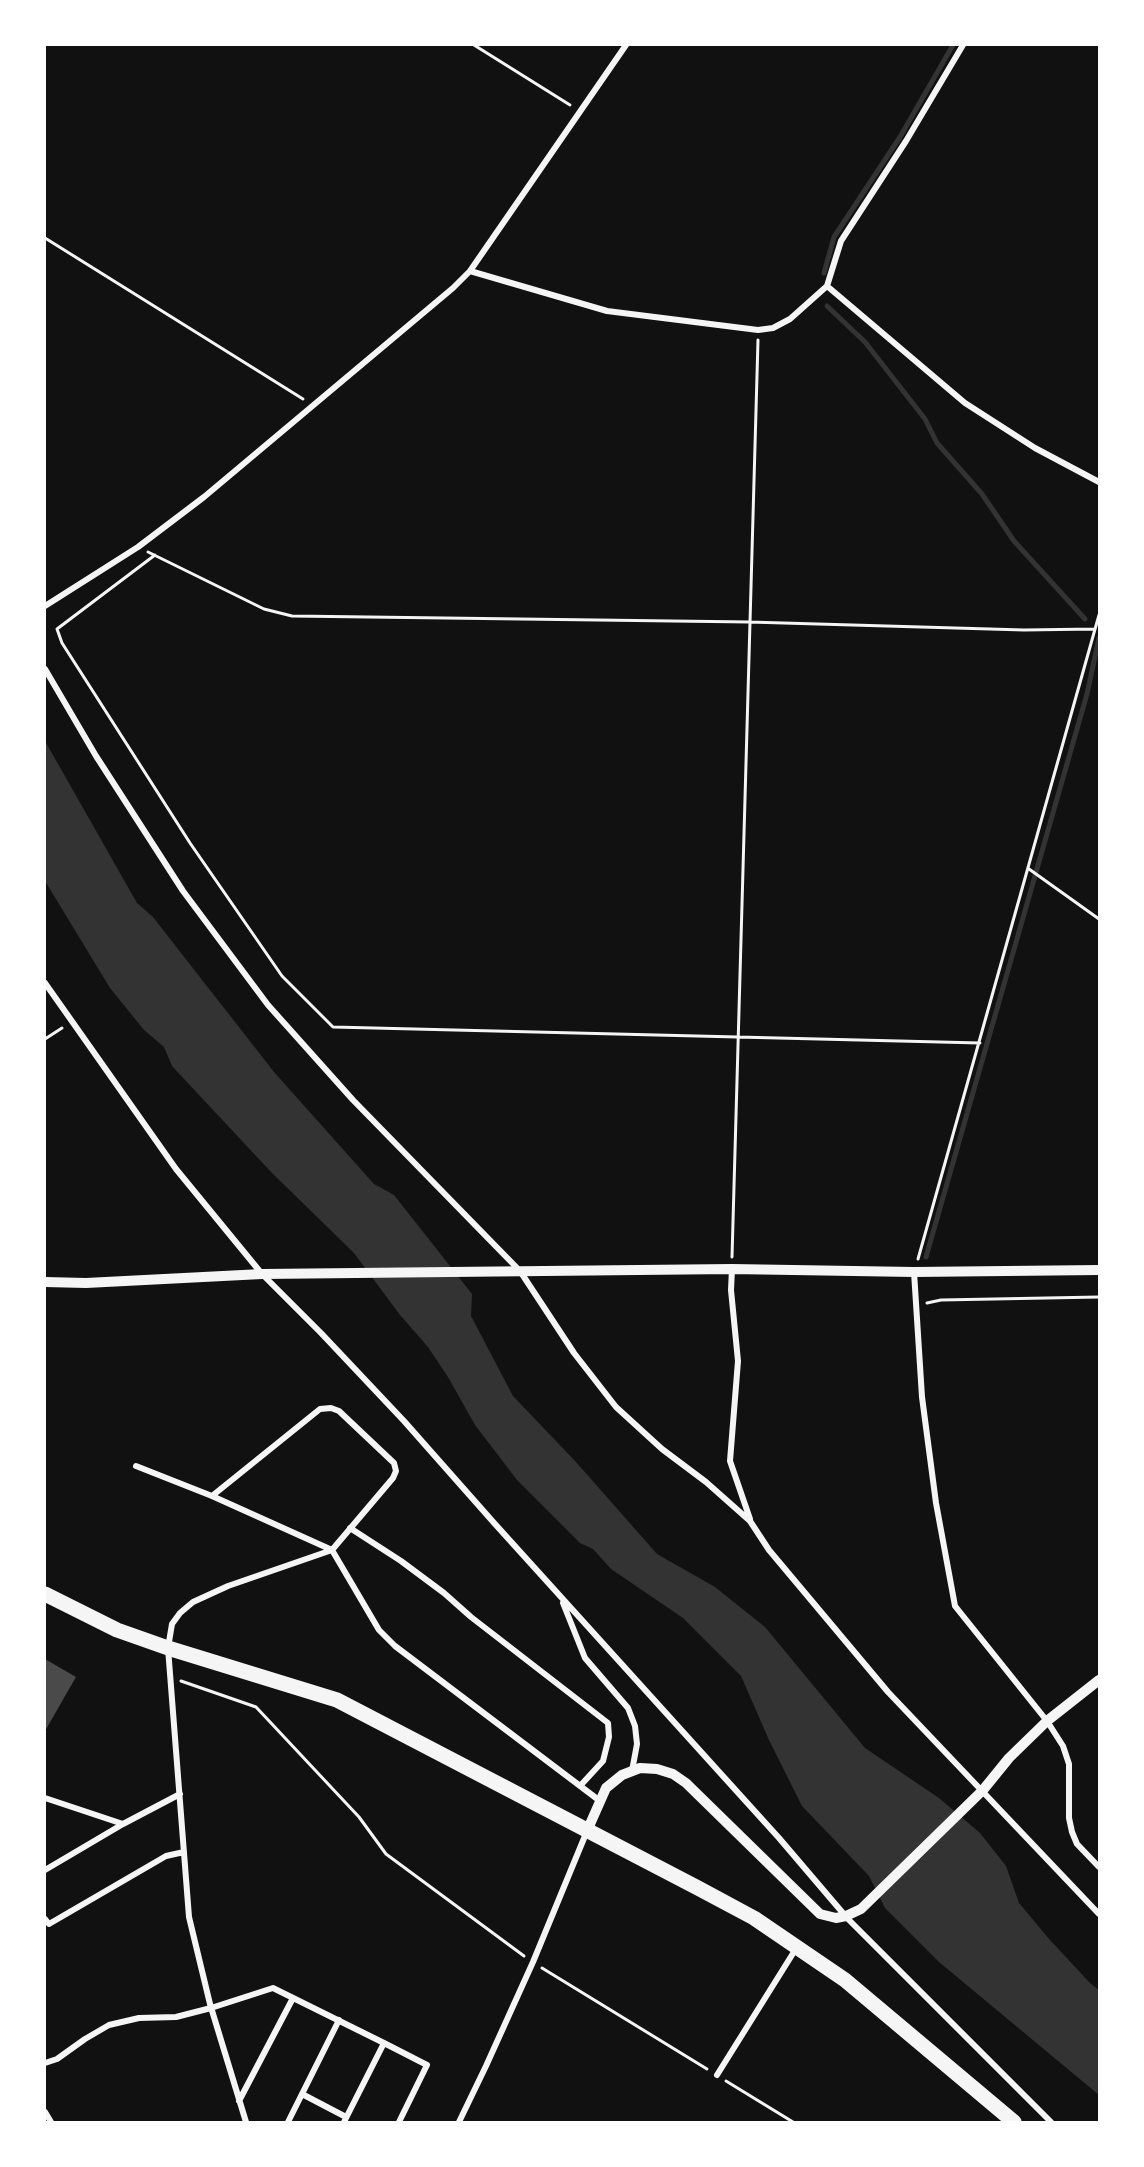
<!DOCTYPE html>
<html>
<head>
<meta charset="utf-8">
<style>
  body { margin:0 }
  #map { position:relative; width:1144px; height:2167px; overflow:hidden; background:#111; font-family:"Open Sans",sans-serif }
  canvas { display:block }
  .frame { position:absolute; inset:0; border:46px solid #fff; pointer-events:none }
</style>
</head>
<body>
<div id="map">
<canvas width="1144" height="2167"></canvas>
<div class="frame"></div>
</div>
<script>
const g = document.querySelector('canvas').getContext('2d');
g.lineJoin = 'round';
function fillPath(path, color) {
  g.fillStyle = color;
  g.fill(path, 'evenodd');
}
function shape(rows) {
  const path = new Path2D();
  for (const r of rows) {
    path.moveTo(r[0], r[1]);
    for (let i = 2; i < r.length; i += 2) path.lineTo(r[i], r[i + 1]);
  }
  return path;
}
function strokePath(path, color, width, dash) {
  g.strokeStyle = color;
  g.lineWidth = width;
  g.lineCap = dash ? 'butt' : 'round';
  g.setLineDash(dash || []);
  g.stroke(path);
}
fillPath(shape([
  [45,741,137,903,153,917,274,1072,374,1184,394,1195,472,1294,471,1316,513,1396,576,1462,657,1554,715,1587,765,1627,865,1748,939,1798,980,1833,1006,1866,1019,1903,1050,1940,1090,1983,1099,1990,1099,2095,939,1962,885,1908,869,1876,802,1806,769,1740,741,1676,683,1618,611,1569,593,1549,580,1543,517,1480,475,1425,448,1377,428,1347,400,1315,354,1253,272,1173,185,1080,172,1066,164,1047,144,1030,110,988,45,881]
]), '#333');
strokePath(shape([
  [824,273,834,237,900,137,953,45],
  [827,306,865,342,925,419,937,443,982,494,1014,541,1085,619],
  [926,1257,1087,694,1099,638]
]), '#333', 5);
fillPath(shape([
  [45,1659,76,1677,45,1731]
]), '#4a4a4a');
strokePath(shape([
  [474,45,570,105],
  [45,238,303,399],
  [148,552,264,609,292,616,749,622,1024,630,1095,629],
  [155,555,57,629,62,643,190,843,282,976,333,1027,980,1043],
  [1029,869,1099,919],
  [45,1039,62,1028],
  [732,1257,758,340],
  [918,1259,1099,615],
  [927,1303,941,1300,1099,1297],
  [181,1681,256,1707,359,1817,386,1854,524,1956],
  [542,1968,707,2069],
  [726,2081,793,2122]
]), '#f5f5f5', 3);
strokePath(shape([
  [470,271,607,311,758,330,773,328,790,319,827,286,841,241,906,141,963,45],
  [827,286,965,403,1035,448,1099,482],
  [45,606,138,547,204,497,453,288,470,271,626,45],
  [45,669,96,756,183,891,268,1005,353,1100,520,1271,574,1353,616,1407,662,1449,706,1482,750,1521,769,1550,888,1692,1099,1914],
  [45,983,176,1169,262,1274,321,1333,404,1421,495,1524,779,1838,848,1919,1051,2122],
  [732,1269,731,1290,738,1361,730,1461,750,1519],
  [914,1272,922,1397,936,1503,955,1606,1047,1721,1063,1746,1069,1764,1069,1818,1072,1832,1077,1844,1099,1867],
  [136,1466,212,1496],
  [350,1528,401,1561,444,1593,471,1617,608,1723,609,1737,603,1761,580,1786],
  [563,1603,585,1658,628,1708,635,1726,637,1744,632,1771],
  [45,1798,123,1824,180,1794],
  [45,1870,123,1824],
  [45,1919,49,1924,166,1856,184,1852],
  [384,2043,427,2065,399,2122],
  [45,2063,57,2059,85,2039,109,2025,139,2018,176,2017,211,2008,273,1988,384,2043,344,2122],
  [717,2075,797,1947],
  [302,2094,346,2117],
  [239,2101,293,1998],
  [45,2112,51,2122],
  [246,2122,210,2004,189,1917,168,1648,172,1624,180,1613,193,1602,228,1586,332,1550,393,1478,396,1471,394,1463,339,1411,331,1408,320,1409,212,1496,332,1550,379,1630,395,1646,600,1801],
  [288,2122,339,2020],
  [459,2122,486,2066,533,1962,587,1831]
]), '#f5f5f5', 6);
strokePath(shape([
  [45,1282,86,1283,262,1274,732,1269,914,1272,1099,1270],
  [587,1831,606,1788,622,1775,640,1768,657,1769,673,1774,686,1783,820,1914,836,1918,846,1916,861,1909,983,1790,1009,1758,1047,1721,1099,1680]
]), '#f5f5f5', 10);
strokePath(shape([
  [45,1594,117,1630,168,1648,337,1700,698,1888,754,1918,845,1980,1014,2122]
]), '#f5f5f5', 15);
</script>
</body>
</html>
